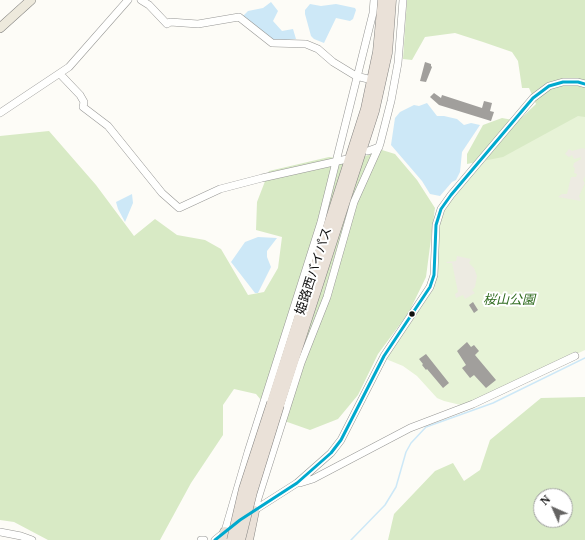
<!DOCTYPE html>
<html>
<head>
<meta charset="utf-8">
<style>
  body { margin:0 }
  #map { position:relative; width:585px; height:540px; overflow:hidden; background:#fdfcf7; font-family:"Noto Serif",serif }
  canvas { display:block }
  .north { position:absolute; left:533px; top:488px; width:40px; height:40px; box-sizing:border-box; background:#fff; border:1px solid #a0a0a0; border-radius:50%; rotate:315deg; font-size:11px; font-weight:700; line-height:16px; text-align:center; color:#111 }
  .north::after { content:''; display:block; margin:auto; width:14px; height:18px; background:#646362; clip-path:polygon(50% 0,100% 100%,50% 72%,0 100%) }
</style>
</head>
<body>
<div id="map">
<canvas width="585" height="540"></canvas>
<div class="north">N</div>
</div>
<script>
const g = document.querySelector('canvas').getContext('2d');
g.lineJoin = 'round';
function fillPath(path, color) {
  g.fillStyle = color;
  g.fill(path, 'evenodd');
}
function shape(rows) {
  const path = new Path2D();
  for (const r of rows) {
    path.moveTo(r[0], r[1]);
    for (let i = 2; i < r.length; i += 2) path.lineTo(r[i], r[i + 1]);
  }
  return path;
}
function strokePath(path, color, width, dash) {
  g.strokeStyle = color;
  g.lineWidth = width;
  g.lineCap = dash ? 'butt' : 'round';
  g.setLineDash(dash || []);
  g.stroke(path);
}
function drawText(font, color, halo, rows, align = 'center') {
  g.font = font + ' "Noto Serif","Noto Sans JP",serif';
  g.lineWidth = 4;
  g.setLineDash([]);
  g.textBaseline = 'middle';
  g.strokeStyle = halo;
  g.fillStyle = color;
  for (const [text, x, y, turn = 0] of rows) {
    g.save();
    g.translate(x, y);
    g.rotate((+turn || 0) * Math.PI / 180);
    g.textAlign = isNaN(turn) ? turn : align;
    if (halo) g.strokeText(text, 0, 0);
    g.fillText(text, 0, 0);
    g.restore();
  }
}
fillPath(shape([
  [585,112,585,350,465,406,444,401,437,398,417,376,403,366,386,359,432,291,437,275,439,225,447,203,487,158]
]), '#e7f3d7');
fillPath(shape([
  [407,0,585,0,585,117,578,116,503,157,467,164,467,154,483,125,502,118,518,121,536,104,529,88,522,88,518,61,512,52,483,42,455,33,425,37,412,60,403,59],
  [49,131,96,185,134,236,155,219,177,235,205,240,221,249,248,295,264,292,278,268,282,237,256,230,257,202,269,171,329,157,354,160,382,150,395,154,417,180,435,208,426,277,409,312,378,354,358,395,338,419,310,430,276,418,256,394,234,389,223,405,223,435,191,483,160,540,48,540,14,522,0,520,0,136],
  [585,397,585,540,388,540,394,514,435,471,453,463,464,481,480,470,490,440,541,398],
  [541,496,565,496,565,520,541,520]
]), '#d8eac5');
fillPath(shape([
  [583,148,585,149,585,176,583,180,585,183,579,196,581,201,558,197,562,194,567,194,571,177,576,177,577,174,574,173,575,168,573,167,574,163,581,159,581,157,574,159,572,155,569,157,565,154,569,149,572,151],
  [457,256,471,259,469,263,474,268,477,276,475,287,472,290,475,293,465,299,463,295,456,298,455,294,458,292,452,263,447,263,446,262,456,261]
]), '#edebe2');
fillPath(shape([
  [271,2,278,11,273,21,282,31,293,29,296,39,273,41,243,16,248,11,263,8],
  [310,4,321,6,336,4,355,8,356,10,353,19,350,21,336,18,324,43,314,39,311,36,305,14,305,10],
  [427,103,437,116,444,116,457,119,464,125,471,123,480,125,462,152,460,172,456,180,452,182,440,196,430,194,422,181,391,145,395,118,400,112,414,105,419,106],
  [132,194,133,203,125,222,118,209,116,202],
  [258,237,277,238,267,251,267,257,271,267,258,293,255,293,231,262,245,242]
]), '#cde8f7');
strokePath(shape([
  [351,540,385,505,396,487,406,452,411,443,426,427,493,403,585,358]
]), '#cde8f7', 1.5);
fillPath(shape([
  [425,62,431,64,431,66,432,67,426,82,420,81],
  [434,93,441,98,442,95,482,108,484,101,492,103,490,111,494,112,491,121,439,105,430,97],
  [473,302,478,310,474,313,469,305],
  [467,342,471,347,474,345,479,351,475,355,496,380,486,388,474,375,470,378,462,368,466,365,457,351],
  [426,354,449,383,443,388,427,369,426,370,422,365,423,364,419,359]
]), '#a19f9c');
const minor = shape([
  [141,0,149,5,167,24,170,22,198,24,239,17,272,43,306,44,318,49,333,62,356,76,368,79],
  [60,74,80,95,84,102,83,107,108,126,162,193,179,208,220,189,262,178,347,159],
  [0,113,69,67,128,0],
  [368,151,379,147],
  [300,483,313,479,410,428,473,404,575,356],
  [254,511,301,363,327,297,354,202,380,144,391,101,398,63,403,0],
  [250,513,297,483,331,453,341,440,384,356,430,287,434,275,436,225,441,209,451,195,533,98,549,86,563,82,578,82,585,84],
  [225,531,248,452,321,222,373,13,374,0],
  [0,532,21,536,32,540],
  [201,540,204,540],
  [215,540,237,522]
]);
const major = shape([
  [0,28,31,0]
]);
const highway = shape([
  [272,403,366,109,378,52,383,0],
  [279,405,374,111,387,53,391,0],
  [223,540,225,532],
  [248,540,254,511]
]);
strokePath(minor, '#979795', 8);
strokePath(major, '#858482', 10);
strokePath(highway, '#858482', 11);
strokePath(minor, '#fffffe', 7);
strokePath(major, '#ede9dc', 9);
strokePath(highway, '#eae1d8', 10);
const highwayBridge = shape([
  [232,540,244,489,272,403],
  [240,540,252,492,279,405]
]);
strokePath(highwayBridge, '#858482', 11, []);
strokePath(highwayBridge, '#eae1d8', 10);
strokePath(shape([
  [215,540,240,520,297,483,331,453,341,440,384,356,430,287,434,275,436,225,441,209,451,195,533,98,549,86,563,82,578,82,585,84]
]), '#00a9ce', 3);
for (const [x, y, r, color] of [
  [412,314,3.5,"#111"]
]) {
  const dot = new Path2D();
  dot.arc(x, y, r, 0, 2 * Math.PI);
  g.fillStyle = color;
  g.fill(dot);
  strokePath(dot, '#fff', 1.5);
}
drawText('13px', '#111', '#fff', [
  ["姫路西バイパス",314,271,-72]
]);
drawText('italic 13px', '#2f6b1f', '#fff', [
  ["桜山公園",509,300]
]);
</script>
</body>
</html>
